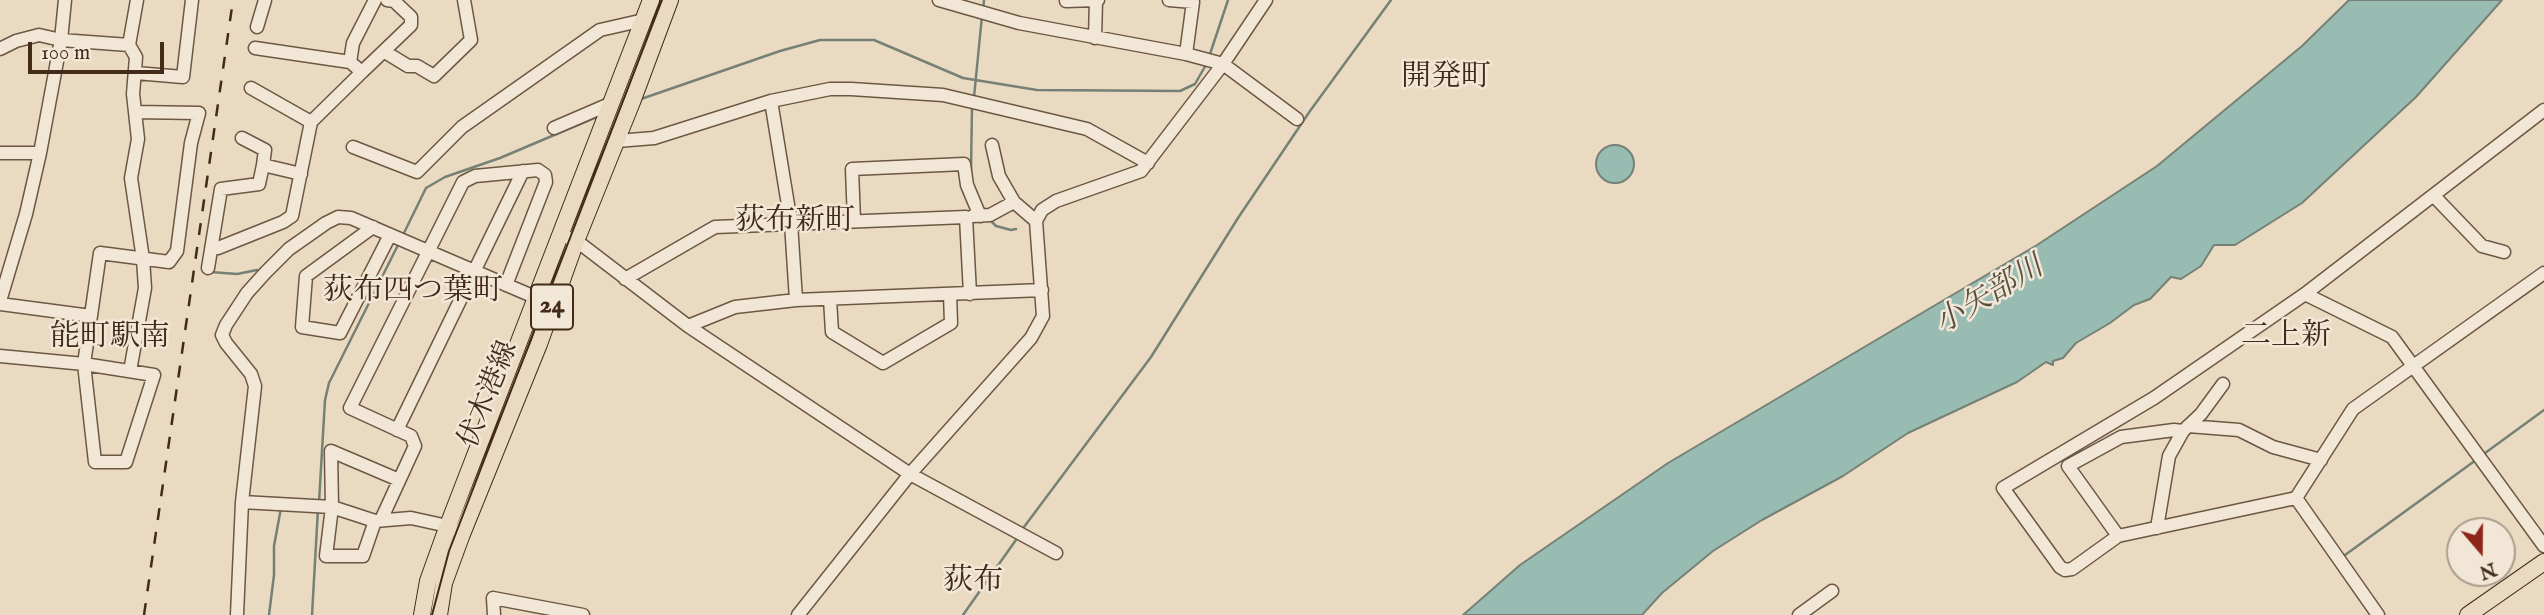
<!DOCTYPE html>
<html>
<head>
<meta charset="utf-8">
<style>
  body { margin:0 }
  #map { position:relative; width:2544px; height:615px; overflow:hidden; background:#ebdac2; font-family:"IM FELL English",serif }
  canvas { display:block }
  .north { position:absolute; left:2446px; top:517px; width:70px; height:70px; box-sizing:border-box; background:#f2e7d7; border:2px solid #ac9c8b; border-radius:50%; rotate:160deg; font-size:19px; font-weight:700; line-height:28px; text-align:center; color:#422b19 }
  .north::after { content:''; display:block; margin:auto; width:24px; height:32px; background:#8f2418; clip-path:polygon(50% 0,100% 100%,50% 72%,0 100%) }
  .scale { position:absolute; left:28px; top:42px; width:136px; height:32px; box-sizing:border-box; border:4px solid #422b19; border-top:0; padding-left:9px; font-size:21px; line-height:24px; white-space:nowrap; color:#422b19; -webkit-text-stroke:5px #f2e7d7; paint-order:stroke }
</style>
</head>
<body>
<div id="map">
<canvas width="2544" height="615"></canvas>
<div class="north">N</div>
<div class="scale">100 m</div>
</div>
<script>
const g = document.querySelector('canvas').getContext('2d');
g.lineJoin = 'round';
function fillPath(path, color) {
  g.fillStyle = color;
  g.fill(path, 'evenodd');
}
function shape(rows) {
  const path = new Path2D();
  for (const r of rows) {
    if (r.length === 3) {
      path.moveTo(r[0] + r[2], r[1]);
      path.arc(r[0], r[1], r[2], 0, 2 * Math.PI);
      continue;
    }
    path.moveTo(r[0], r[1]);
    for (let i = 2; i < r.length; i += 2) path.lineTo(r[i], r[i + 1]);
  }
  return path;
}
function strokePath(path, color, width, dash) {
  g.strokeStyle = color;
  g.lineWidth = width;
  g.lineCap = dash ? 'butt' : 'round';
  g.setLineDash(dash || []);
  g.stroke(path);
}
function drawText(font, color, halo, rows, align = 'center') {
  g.font = font + ' "IM FELL English","Noto Serif JP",serif';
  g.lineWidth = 5;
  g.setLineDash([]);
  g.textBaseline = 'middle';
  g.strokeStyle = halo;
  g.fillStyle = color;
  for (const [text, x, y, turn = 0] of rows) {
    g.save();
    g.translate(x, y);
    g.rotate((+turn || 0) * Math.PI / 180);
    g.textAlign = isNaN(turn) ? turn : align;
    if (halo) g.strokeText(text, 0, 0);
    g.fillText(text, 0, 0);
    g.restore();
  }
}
const water = shape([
  [2349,0,2502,0,2416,97,2302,203,2235,245,2214,245,2201,266,2181,279,2171,277,2150,299,2134,305,2110,323,2076,343,2063,358,2053,361,2053,365,2046,362,2017,382,1908,433,1843,476,1762,520,1713,551,1662,593,1642,615,1463,615,1520,565,1668,463,2037,245,2157,166,2302,46,2349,0],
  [1615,164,19]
]);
fillPath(water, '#98bbb2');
strokePath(water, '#768175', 2);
strokePath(shape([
  [983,10,984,0],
  [1209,57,1228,0],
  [974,97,982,16],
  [641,99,780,51,820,40,874,40,963,78,1037,90,1180,91,1195,84,1207,63],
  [971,170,972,107],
  [991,221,996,226,1011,230,1016,229],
  [402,237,426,188,445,177,500,158,599,116],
  [210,272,237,274,257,270],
  [2481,456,2544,410],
  [319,502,325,400,329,383,399,243],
  [1021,531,1151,357,1238,218,1310,111,1391,0],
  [2345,555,2476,460],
  [269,615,274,575,274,546,281,508],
  [312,615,318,509],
  [963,615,1018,537]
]), '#768175', 2.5);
const minor = shape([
  [939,0,1019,23,1186,54,1223,64,1297,119],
  [1169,0,1193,2,1186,54],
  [1066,1,1096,0],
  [257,27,265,0],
  [1095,38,1096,0,1098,0],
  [0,49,16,41,39,35,61,40,129,45],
  [385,52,408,66,417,66,434,76,471,40,464,0],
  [350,62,353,43,375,0],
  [362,72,411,25,411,17,394,1,387,0],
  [136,73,183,77,192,0],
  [251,88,311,122],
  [771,101,791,223,796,300],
  [2544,110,2305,294,2154,398,2003,488,2060,567,2065,570,2072,569,2118,536,2296,498,2353,409,2544,273],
  [554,128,612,103],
  [242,138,265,150,263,165,301,174],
  [617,141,654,138,771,101,830,89,851,89,943,95,1087,129,1148,163],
  [992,145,999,176,1014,202,1036,221],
  [353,147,417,172,462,127,600,30,644,20],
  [0,153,40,153],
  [2434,196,2482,246,2504,252],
  [973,216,990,215,1014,202],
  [854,221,852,169,964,164,967,185,980,216],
  [373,227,306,276,302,327,340,333,390,235],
  [569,238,582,245,688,326,910,474,1056,553],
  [212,248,218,248,283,222,292,216,311,122,362,72,350,62,255,48],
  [208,268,221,189,259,184,263,165],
  [625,279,715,227,966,217,970,294],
  [2305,294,2392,337,2544,546],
  [830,299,832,332,883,363,951,323,950,294],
  [0,301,26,214,40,153,61,40,65,0],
  [0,304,91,316],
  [688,326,735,307,796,300,1042,290],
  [0,356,84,364,154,375,126,462,95,462,84,364,100,253,169,262,177,251,191,143,199,113,135,112],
  [130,371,145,288,143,259,131,178,138,139,133,94,136,57,129,45,137,0],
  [2188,426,2239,430,2273,447,2321,460],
  [397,430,523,171],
  [2296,498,2378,615],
  [242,502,255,386,251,374,226,343,222,335,226,325,247,293,265,273,289,249,326,223,338,217,351,218,537,298],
  [381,520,415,446,411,436,350,408,463,182,475,176,538,170,545,175,546,182,506,285],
  [375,521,363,556,326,556,332,507,331,451,399,480],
  [2157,528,2169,456,2183,431,2201,414,2223,384],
  [2118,536,2068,466,2121,437,2174,430,2183,431],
  [237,615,242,502,332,507,375,521,411,518,443,525,455,531],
  [494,615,493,598,583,615],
  [798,615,910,474,1031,338,1043,316,1036,221,1042,210,1056,201,1141,171,1223,64,1266,0],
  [1799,615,1832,591]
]);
const major = shape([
  [422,615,428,581,447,528,651,0],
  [439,615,444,583,462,534,539,344,576,241,632,102,670,0],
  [2468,615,2544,562]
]);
strokePath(minor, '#6c5743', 15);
strokePath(major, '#422b19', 18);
strokePath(minor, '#f2e7d7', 12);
strokePath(major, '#ebdac2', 16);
strokePath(shape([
  [432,615,449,551,662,0]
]), '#422b19', 2);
strokePath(shape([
  [144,615,233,0]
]), '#422b19', 2.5, [12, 12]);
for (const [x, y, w] of [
  [552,307,42]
]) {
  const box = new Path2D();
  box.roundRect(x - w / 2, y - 22.5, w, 45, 5);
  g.fillStyle = '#f2e7d7';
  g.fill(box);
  strokePath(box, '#422b19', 2);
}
drawText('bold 26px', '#422b19', null, [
  ["24",552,307]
]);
drawText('28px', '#422b19', '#f2e7d7', [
  ["伏木港線",490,395,-68]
]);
drawText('30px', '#422b19', '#f2e7d7', [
  ["開発町",1446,79],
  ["荻布新町",795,223],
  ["荻布四つ葉町",413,293],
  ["二上新",2286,338],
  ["能町駅南",110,339],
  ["荻布",973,583]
]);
drawText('italic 30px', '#584f3f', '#f2e7d7', [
  ["小矢部川",1990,297,-31]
]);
</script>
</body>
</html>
